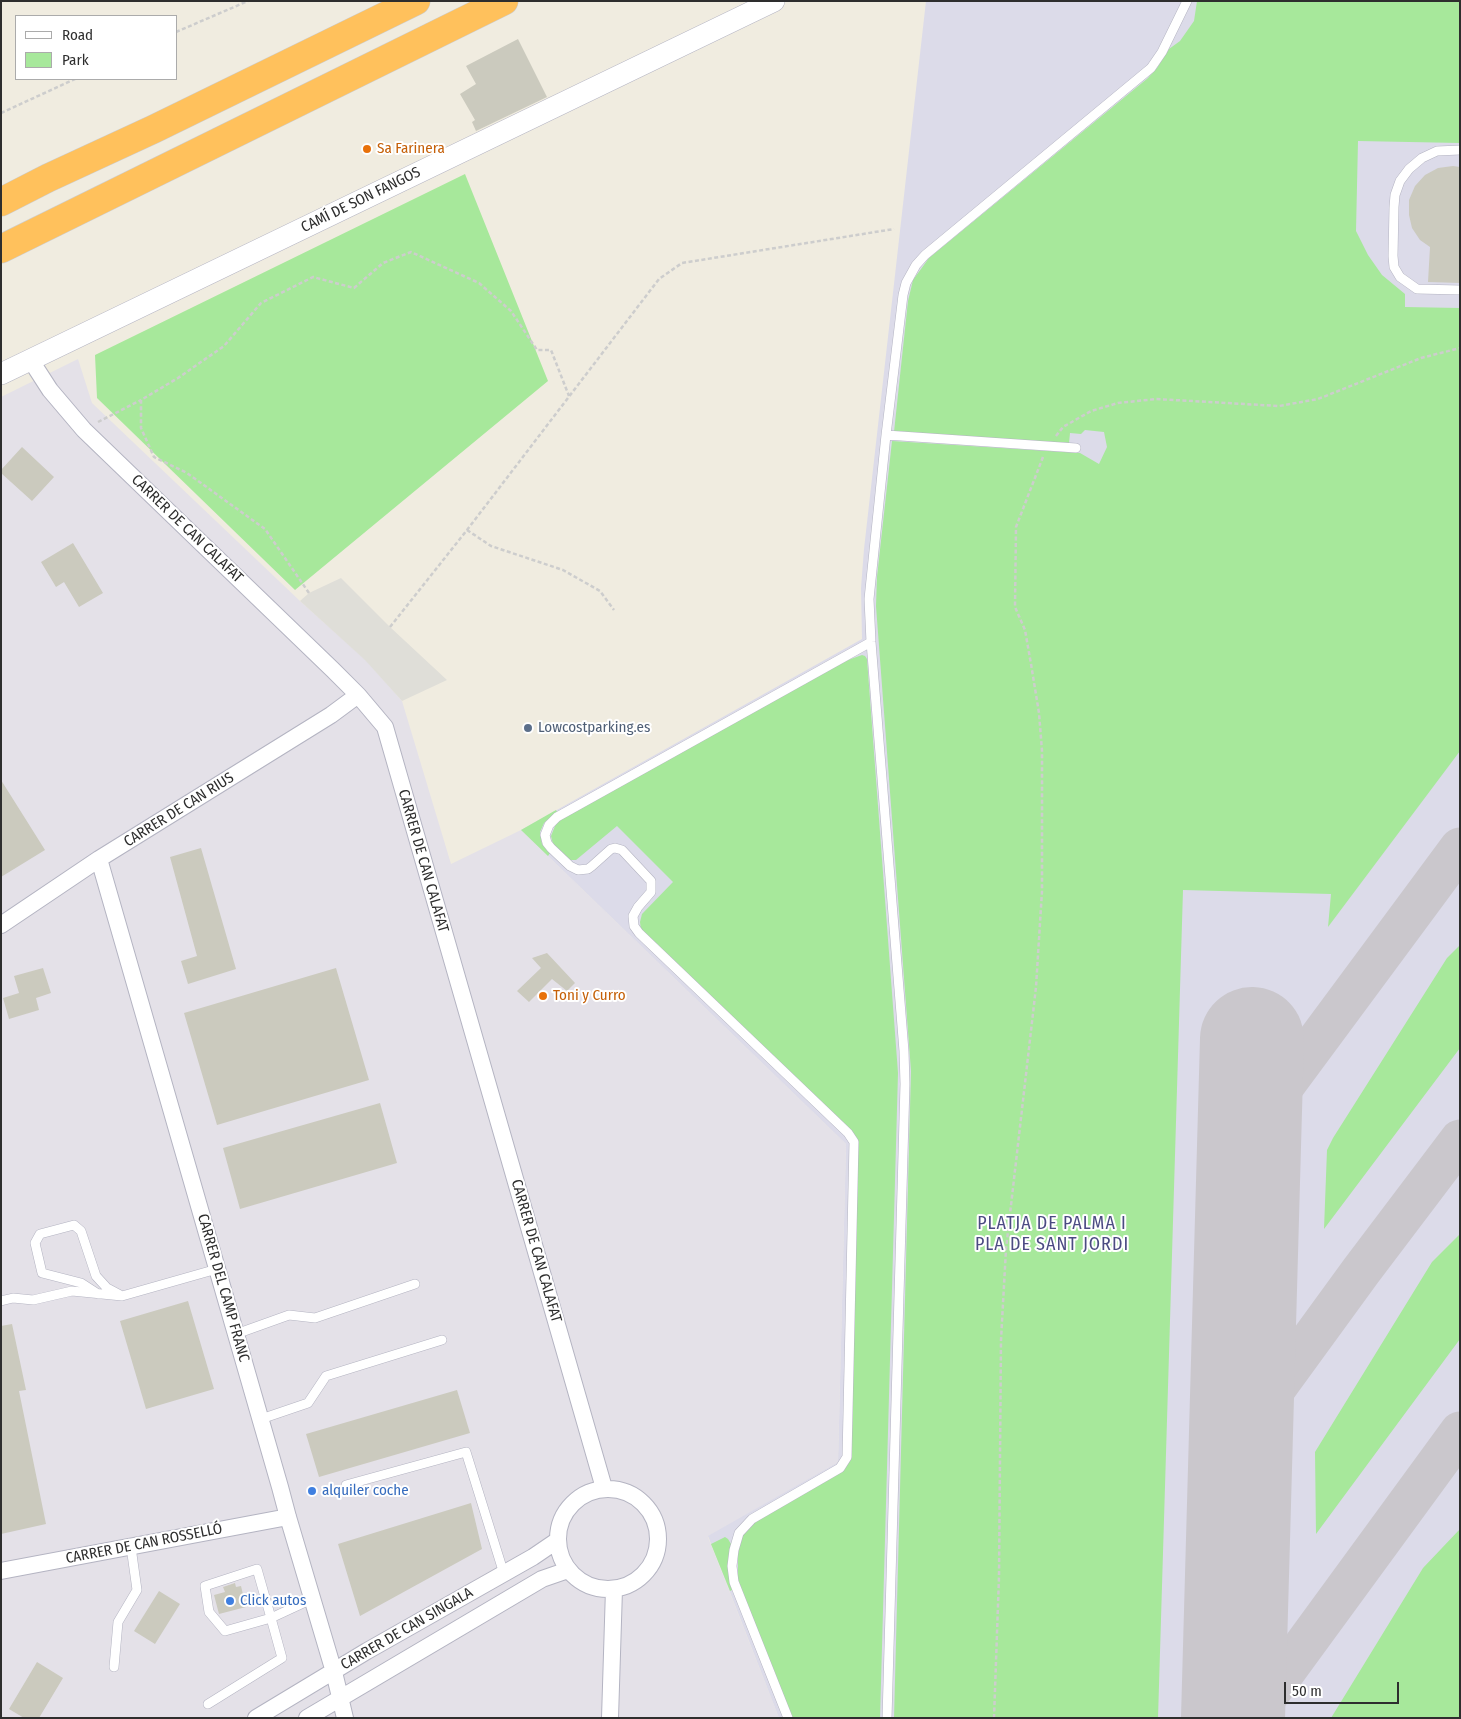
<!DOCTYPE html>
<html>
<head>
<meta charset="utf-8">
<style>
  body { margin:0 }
  #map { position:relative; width:1461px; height:1719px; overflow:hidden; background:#f0ece0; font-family:"Fira Sans Condensed",sans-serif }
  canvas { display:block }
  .frame { position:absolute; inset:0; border:2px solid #2e2e2e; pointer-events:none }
  .legend { position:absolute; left:15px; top:15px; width:162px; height:65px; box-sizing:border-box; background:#fff; border:1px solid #ababab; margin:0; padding:6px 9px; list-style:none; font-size:15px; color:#2e2e2e }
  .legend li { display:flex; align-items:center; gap:10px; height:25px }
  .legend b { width:25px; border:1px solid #ababab }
  .scale { position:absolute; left:1284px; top:1682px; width:115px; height:22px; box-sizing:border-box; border:2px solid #2e2e2e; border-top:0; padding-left:6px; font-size:15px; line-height:18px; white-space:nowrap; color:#2e2e2e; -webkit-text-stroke:4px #fff; paint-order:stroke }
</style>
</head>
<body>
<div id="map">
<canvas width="1461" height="1719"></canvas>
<div class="frame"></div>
<ul class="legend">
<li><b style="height:6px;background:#fff"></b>Road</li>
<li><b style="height:14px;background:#a7e89b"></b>Park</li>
</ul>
<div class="scale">50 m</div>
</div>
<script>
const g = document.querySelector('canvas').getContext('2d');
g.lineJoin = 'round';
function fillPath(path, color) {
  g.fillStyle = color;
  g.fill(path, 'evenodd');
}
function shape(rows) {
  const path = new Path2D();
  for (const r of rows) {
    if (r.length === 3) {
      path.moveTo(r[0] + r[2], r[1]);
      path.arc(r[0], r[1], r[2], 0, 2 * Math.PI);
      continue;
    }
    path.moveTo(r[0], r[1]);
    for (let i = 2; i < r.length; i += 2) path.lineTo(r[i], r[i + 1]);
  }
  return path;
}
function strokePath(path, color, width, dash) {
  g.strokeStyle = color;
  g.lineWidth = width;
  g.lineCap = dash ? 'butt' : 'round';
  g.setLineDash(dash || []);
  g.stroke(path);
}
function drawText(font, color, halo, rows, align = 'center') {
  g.font = font + ' "Fira Sans Condensed",sans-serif';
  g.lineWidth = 4;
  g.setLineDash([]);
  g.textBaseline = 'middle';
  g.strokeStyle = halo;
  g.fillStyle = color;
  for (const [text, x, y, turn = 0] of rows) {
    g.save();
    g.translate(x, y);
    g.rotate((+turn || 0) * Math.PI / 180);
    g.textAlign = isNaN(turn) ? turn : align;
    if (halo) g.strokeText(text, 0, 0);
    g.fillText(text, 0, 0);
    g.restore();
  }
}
fillPath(shape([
  [78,359,92,403,300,601,366,660,402,701,451,864,521,830,846,1144,838,1462,708,1537,779,1718,1,1718,1,397]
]), '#e4e1e8');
fillPath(shape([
  [926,1,1460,1,1460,1718,779,1718,708,1536,838,1462,846,1144,521,830,862,639,861,588,864,549]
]), '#dcdbe9');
fillPath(shape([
  [1197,1,1460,1,1460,143,1358,141,1356,231,1368,255,1382,275,1405,294,1405,307,1460,308,1460,751,1328,927,1331,894,1183,890,1158,1718,894,1718,911,1071,876,606,877,577,892,441,1080,453,1099,464,1107,447,1104,432,1085,430,1081,434,1070,433,1069,443,894,432,908,301,913,280,929,258,1148,78,1157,68,1169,49,1180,41,1194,21],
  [465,174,548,381,295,590,97,398,95,355],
  [862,655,865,656,867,659,898,1073,880,1718,791,1718,738,1580,738,1553,742,1536,752,1523,844,1470,849,1462,858,1141,852,1131,641,930,640,922,642,914,673,882,617,826,576,860,569,860,553,844,551,836,555,826,559,820,848,660],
  [556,810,557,812,544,823,540,832,542,844,550,853,548,856,521,830],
  [1460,945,1460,1048,1324,1229,1327,1150,1333,1138,1447,958],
  [1460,1234,1460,1339,1316,1534,1315,1452,1432,1262],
  [1460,1529,1460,1718,1331,1718,1423,1568],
  [725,1537,728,1539,731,1544,729,1561,732,1590,730,1591,711,1544]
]), '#a7e89b');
fillPath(shape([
  [341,578,390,627,447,680,402,701,365,660,300,601,309,593]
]), '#dfded8');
strokePath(shape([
  [1249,1160,1258,1128,1264,1114,1272,1102,1460,848],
  [1240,1466,1249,1431,1262,1407,1361,1271,1460,1140],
  [1251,1718,1460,1432]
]), '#cac7cc', 41);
strokePath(shape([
  [1233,1718,1252,1039]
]), '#cac7cc', 104);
fillPath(shape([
  [518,39,547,97,476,131,472,122,475,120,460,94,476,84,466,66],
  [1453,166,1460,167,1460,283,1428,282,1430,247,1420,240,1412,228,1409,215,1409,200,1415,186,1425,175,1438,168],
  [22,447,54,477,32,501,1,473,1,470],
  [73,543,103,593,79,607,64,582,56,587,41,562],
  [1,780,45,850,1,877],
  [201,848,236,969,188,984,181,961,197,956,170,857],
  [547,953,575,983,567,991,552,979,529,1002,517,991,541,968,532,958],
  [43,968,51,993,36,998,39,1010,9,1019,3,998,19,993,14,976],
  [336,968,369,1080,217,1125,184,1013],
  [380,1103,397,1163,240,1209,223,1148],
  [188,1301,214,1389,146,1409,120,1321],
  [12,1324,26,1390,19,1391,46,1524,1,1534,1,1326],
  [457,1390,470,1433,319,1477,306,1434],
  [471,1503,482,1549,360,1616,338,1544],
  [235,1583,236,1587,241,1586,246,1607,219,1614,214,1595,225,1592,223,1587],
  [159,1591,180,1604,155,1644,134,1631],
  [37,1662,63,1678,39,1718,24,1718,9,1709]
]), '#cbcabe');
const service = shape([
  [1460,150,1437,151,1422,158,1409,169,1400,181,1395,195,1394,207,1393,256,1394,267,1400,277,1417,289,1460,290],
  [886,435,869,599,871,642,904,1051,905,1084,887,1718],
  [1076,448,886,435,903,295,906,283,916,265,925,255,1151,68,1162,52,1187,1],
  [98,1294,81,1283,42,1273,35,1243,40,1234,74,1225,81,1231,96,1276,107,1288,122,1296],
  [1,1301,13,1298,33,1300,72,1291,122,1296,217,1269],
  [236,1334,289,1315,315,1318,415,1284],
  [261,1419,308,1403,326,1376,442,1340],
  [346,1485,466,1452,504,1574],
  [114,1667,118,1622,137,1590,131,1547],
  [208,1704,282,1658,271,1618,257,1569,205,1586,209,1612,225,1631,271,1618,312,1599],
  [788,1718,734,1582,732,1566,734,1550,739,1533,752,1519,840,1468,847,1457,854,1142,848,1133,639,933,634,926,633,916,638,907,651,892,651,881,622,850,615,848,611,849,592,866,588,869,578,870,570,866,551,848,547,843,545,835,549,825,557,817,871,642]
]);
const minor = shape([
  [30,359,50,390,84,430,333,670,358,695,385,727,604,1488],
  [99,859,280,1487,288,1517,334,1672,345,1718],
  [1,925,99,859,331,715,358,695],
  [608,1539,50],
  [1,1571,288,1517],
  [256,1718,367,1651,533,1557,558,1540],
  [307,1718,542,1579,568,1570],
  [610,1718,614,1589]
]);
const tertiary = shape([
  [1,374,774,1]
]);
const motorway = shape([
  [1,202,48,178,154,129,416,1],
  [1,249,504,1]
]);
strokePath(service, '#b4b4c2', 10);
strokePath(minor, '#b4b4c2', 18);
strokePath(tertiary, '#b4b4c2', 22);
strokePath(motorway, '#cdcdcd', 29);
strokePath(shape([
  [176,32,248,1],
  [1,113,75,79],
  [98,422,141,400],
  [1056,436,1063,427,1091,411,1118,403,1156,399,1279,406,1318,399,1421,358,1460,348],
  [467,530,491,546,563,570,600,591,614,610],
  [309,593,265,529,187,473,154,457,141,428,141,400,178,378,224,346,261,303,313,277,354,288,383,263,411,252,479,283,511,311,537,350,551,350,569,396],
  [390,627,467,530,659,279,682,263,894,229],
  [994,1718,999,1577,1001,1340,1006,1249,1036,987,1042,891,1042,751,1039,713,1031,664,1025,630,1015,607,1016,527,1043,457]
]), '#cdcdcd', 2.5, [4, 2.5]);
strokePath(service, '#fff', 9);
strokePath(minor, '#fff', 16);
strokePath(tertiary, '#fff', 21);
strokePath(motorway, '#ffc15c', 28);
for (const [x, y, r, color] of [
  [367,149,5,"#e8710a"],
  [528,728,5,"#5c6f8a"],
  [543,996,5,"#e8710a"],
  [312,1491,5,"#3f7fe0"],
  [230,1601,5,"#3f7fe0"]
]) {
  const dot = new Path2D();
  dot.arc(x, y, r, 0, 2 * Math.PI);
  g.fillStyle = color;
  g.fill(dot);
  strokePath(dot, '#fff', 2);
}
drawText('15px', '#c56008', '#fff', [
  ["Sa Farinera",377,149],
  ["Toni y Curro",553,996]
], 'left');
drawText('15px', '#2e2e2e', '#fff', [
  ["CAMÍ DE SON FANGOS",361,200,-26],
  ["CARRER DE CAN CALAFAT",187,529,44],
  ["CARRER DE CAN RIUS",179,810,-32],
  ["CARRER DE CAN CALAFAT",423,861,74],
  ["CARRER DE CAN CALAFAT",536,1251,74],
  ["CARRER DEL CAMP FRANC",223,1288,74],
  ["CARRER DE CAN ROSSELLÓ",144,1544,-11],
  ["CARRER DE CAN SINGALA",407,1629,-30]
]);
drawText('15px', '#4e5e75', '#fff', [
  ["Lowcostparking.es",538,728]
], 'left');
drawText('15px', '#366cbe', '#fff', [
  ["alquiler coche",322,1491],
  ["Click autos",240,1601]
], 'left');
g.letterSpacing = '1px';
drawText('18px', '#4b4b82', '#fff', [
  ["PLATJA DE PALMA I",1052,1224],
  ["PLA DE SANT JORDI",1052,1245]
]);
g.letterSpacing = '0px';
</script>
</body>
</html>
